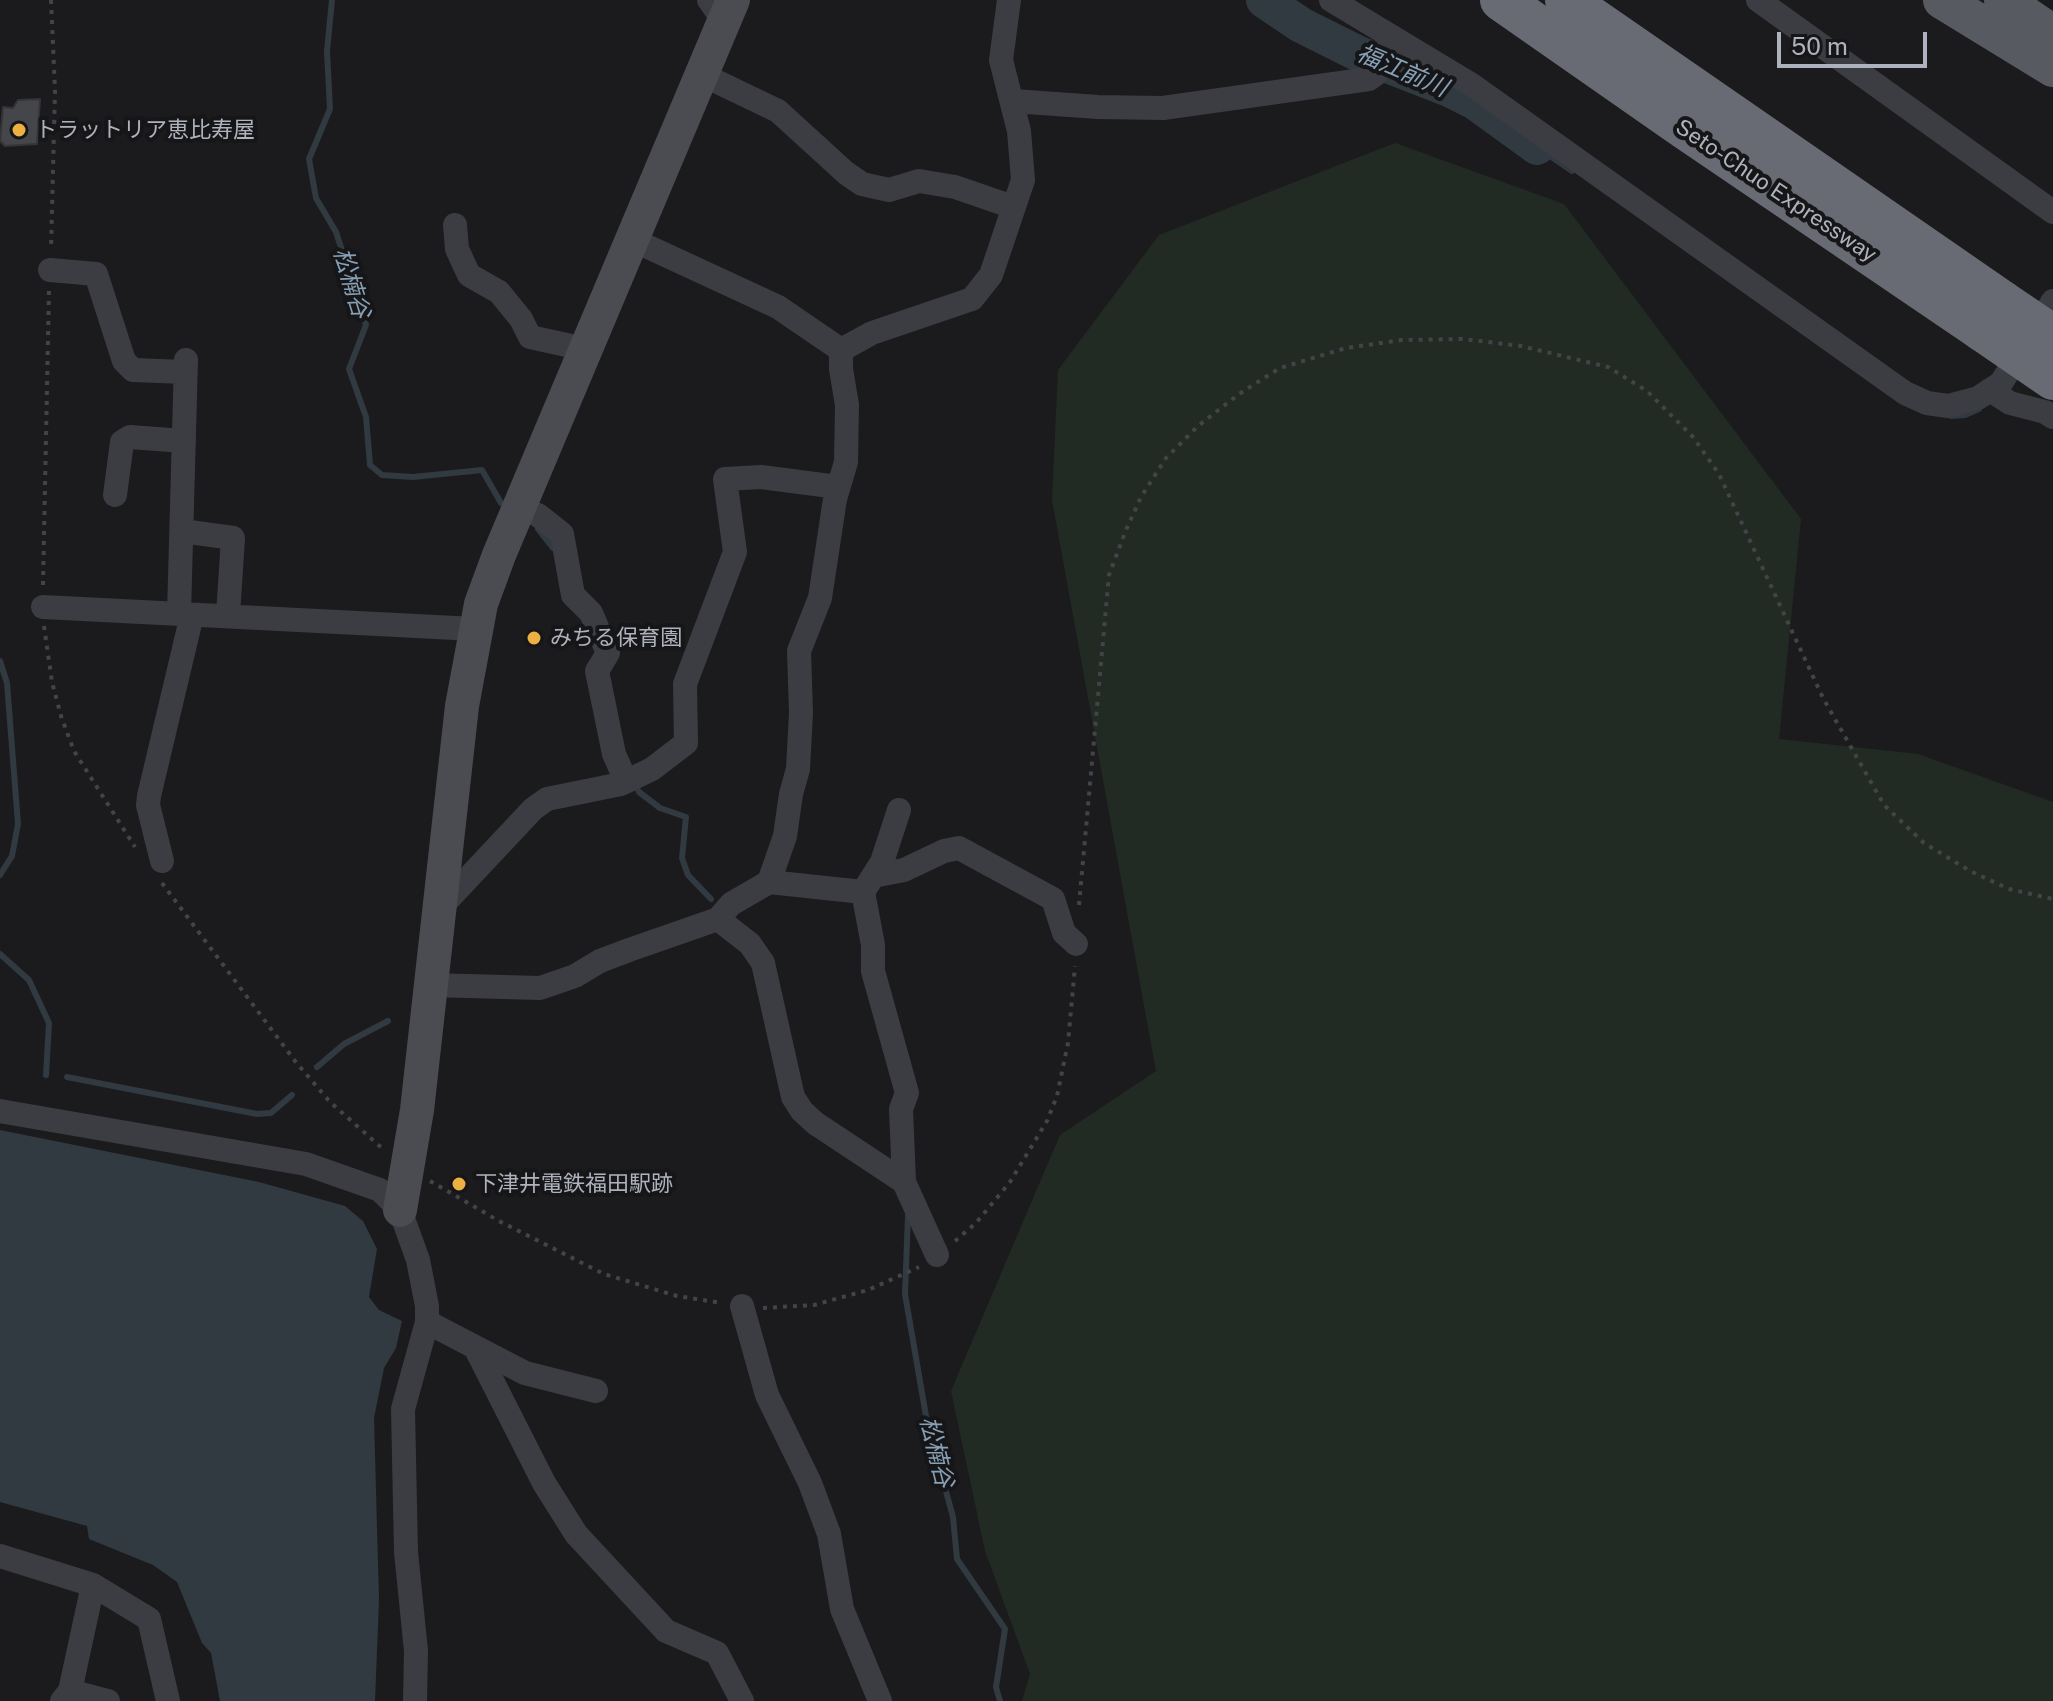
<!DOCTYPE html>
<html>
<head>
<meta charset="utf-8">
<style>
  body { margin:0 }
  #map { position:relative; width:2053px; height:1701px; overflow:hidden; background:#1b1b1d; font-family:"Public Sans",sans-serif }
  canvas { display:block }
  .scale { position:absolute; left:1777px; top:32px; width:150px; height:36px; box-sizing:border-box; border:4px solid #aeb2bc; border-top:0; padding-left:10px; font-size:24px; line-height:28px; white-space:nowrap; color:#aeb2bc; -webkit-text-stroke:6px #161618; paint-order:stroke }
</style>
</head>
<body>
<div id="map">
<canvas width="2053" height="1701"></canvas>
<div class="scale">50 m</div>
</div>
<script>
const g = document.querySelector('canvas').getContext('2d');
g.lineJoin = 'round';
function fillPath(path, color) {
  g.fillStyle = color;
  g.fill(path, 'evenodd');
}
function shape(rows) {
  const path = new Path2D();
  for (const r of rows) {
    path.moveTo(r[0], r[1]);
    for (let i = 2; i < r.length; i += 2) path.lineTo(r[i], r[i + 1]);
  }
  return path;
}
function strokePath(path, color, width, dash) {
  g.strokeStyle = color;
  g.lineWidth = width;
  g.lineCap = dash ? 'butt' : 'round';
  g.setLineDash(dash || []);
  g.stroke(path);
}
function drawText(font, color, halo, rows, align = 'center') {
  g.font = font + ' "Public Sans","Noto Sans JP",sans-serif';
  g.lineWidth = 8;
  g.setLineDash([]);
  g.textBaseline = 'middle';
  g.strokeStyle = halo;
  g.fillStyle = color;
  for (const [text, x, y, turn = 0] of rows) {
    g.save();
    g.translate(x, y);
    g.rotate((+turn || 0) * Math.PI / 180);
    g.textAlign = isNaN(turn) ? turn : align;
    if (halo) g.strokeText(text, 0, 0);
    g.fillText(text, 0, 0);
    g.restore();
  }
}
fillPath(shape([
  [1395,143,1564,204,1801,519,1779,739,1918,754,2053,802,2053,1701,1022,1701,1030,1674,985,1551,951,1391,1060,1135,1156,1071,1052,500,1058,370,1159,235]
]), '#222b23');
fillPath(shape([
  [0,1130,259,1182,345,1206,363,1221,377,1249,369,1297,379,1310,402,1321,396,1348,384,1368,374,1418,379,1600,375,1701,220,1701,211,1653,202,1643,177,1582,153,1565,89,1539,87,1526,0,1502]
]), '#313a41');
strokePath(shape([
  [332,0,327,51,330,109,309,159,316,198,336,232,366,325,349,369,366,417,370,465,382,475,413,477,482,470,501,503],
  [1537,147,1572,171],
  [1951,416,1965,415,1979,409],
  [538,529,553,548],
  [0,661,7,683,18,824,12,856,0,875],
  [634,782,639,792,660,808,686,817,682,858,688,875,711,899],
  [0,954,29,980,49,1023,46,1075],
  [317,1067,344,1044,388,1021],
  [67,1077,257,1114,271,1113,292,1095],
  [908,1215,905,1294,927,1422,953,1517,957,1559,1005,1629,996,1687,1000,1701]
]), '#313a41', 6);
strokePath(shape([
  [1264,0,1301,25,1359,54,1449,89,1475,102,1537,147]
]), '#313a41', 36);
const building = shape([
  [40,99,37,144,5,146,0,141,3,107,13,108,18,100,40,99]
]);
fillPath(building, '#45464a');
strokePath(building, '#353539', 2);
strokePath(shape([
  [51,0,55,90,51,249],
  [43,585,49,290],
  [44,626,52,682,61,716,74,751,135,847],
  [162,883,295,1061,330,1102,383,1149],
  [1079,905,1109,575,1126,530,1141,497,1166,458,1198,426,1239,394,1280,368,1346,348,1402,340,1463,339,1521,346,1608,367,1647,391,1693,437,1719,474,1823,698,1884,805,1924,843,1970,871,2009,889,2053,899],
  [430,1181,499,1221,604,1274,677,1296,722,1303],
  [955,1241,976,1223,1010,1182,1047,1121,1057,1096,1068,1043,1075,966],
  [763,1308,814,1305,868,1290,919,1267]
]), '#424449', 4, [4, 6]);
strokePath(shape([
  [709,0,724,21],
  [1331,0,1472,85,1905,393,1927,403,1948,406,1978,398,2001,383,2053,301],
  [1758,0,2053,212],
  [701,74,778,111,846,173,862,184,889,190,919,181,955,187,1013,207],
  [1013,101,1098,107,1163,108,1369,79,1376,74,1393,38],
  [455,225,457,249,469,275,499,292,521,319,530,337,585,349],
  [631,239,778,307,841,350],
  [50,270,96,274,124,361,133,370,185,372],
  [841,350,872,333,972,299,991,275,1023,180,1019,131,1001,60,1009,0],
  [1990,390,2010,403,2045,412,2053,417],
  [115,495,122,442,130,437,184,441],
  [519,507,538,515,562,534,573,595,591,613,608,653,597,671,614,754,626,781],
  [182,531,233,538,228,615],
  [43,607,475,629],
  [179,614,186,360],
  [899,810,882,862,863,892,873,945,873,971,907,1093,901,1109,904,1182],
  [162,861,148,805,149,796,192,615],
  [873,876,904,870,944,851,959,848,1053,899,1064,933,1076,944],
  [769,882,863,892],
  [440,908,533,809,547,799,621,784,652,769,686,743,685,684,735,552,725,479,761,477,838,487],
  [718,919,750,944,763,963,793,1097,802,1111,815,1123,904,1182,937,1255],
  [431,985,540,988,575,976,600,961,629,950,718,919,731,904,769,882,785,836,791,794,798,769,801,713,799,651,820,598,835,499,846,462,847,405,841,369,841,350],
  [0,1111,306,1164,380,1190,400,1210,418,1260,427,1306,427,1322,403,1409,406,1552,416,1651,415,1701],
  [742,1306,767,1395,810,1483,829,1534,842,1609,880,1701],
  [427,1322,475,1347,544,1483,576,1534,666,1631,717,1653,742,1701],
  [475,1347,525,1373,596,1391],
  [0,1556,93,1585,149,1619,168,1701],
  [70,1691,93,1585],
  [62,1701,70,1691,108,1701]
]), '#3c3d42', 24);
strokePath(shape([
  [400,1210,417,1110,462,706,481,604,499,555,733,0]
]), '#4a4c52', 34);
strokePath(shape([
  [1942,0,2053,68],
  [2003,0,2053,34]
]), '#585a61', 38);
strokePath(shape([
  [1501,0,1683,127,1983,331],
  [1566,0,2003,302]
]), '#686b73', 42);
strokePath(shape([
  [2003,302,2053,336],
  [1983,331,2053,379]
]), '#686b73', 42);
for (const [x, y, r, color] of [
  [19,130,8,"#ecb043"],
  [534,638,8,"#ecb043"],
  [459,1184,8,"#ecb043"]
]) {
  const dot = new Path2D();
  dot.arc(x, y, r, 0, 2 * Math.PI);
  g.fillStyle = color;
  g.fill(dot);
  strokePath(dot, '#161618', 3);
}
drawText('22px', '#aeb2bc', '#161618', [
  ["トラットリア恵比寿屋",35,130],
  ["みちる保育園",550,638],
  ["下津井電鉄福田駅跡",475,1184]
], 'left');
drawText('22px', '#aeb2bc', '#161618', [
  ["Seto-Chuo Expressway",1776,191,34]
]);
drawText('italic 24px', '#87a0b5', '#161618', [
  ["福江前川",1402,71,23],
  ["松楠谷",351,283,73],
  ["松楠谷",936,1452,76]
]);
</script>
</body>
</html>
